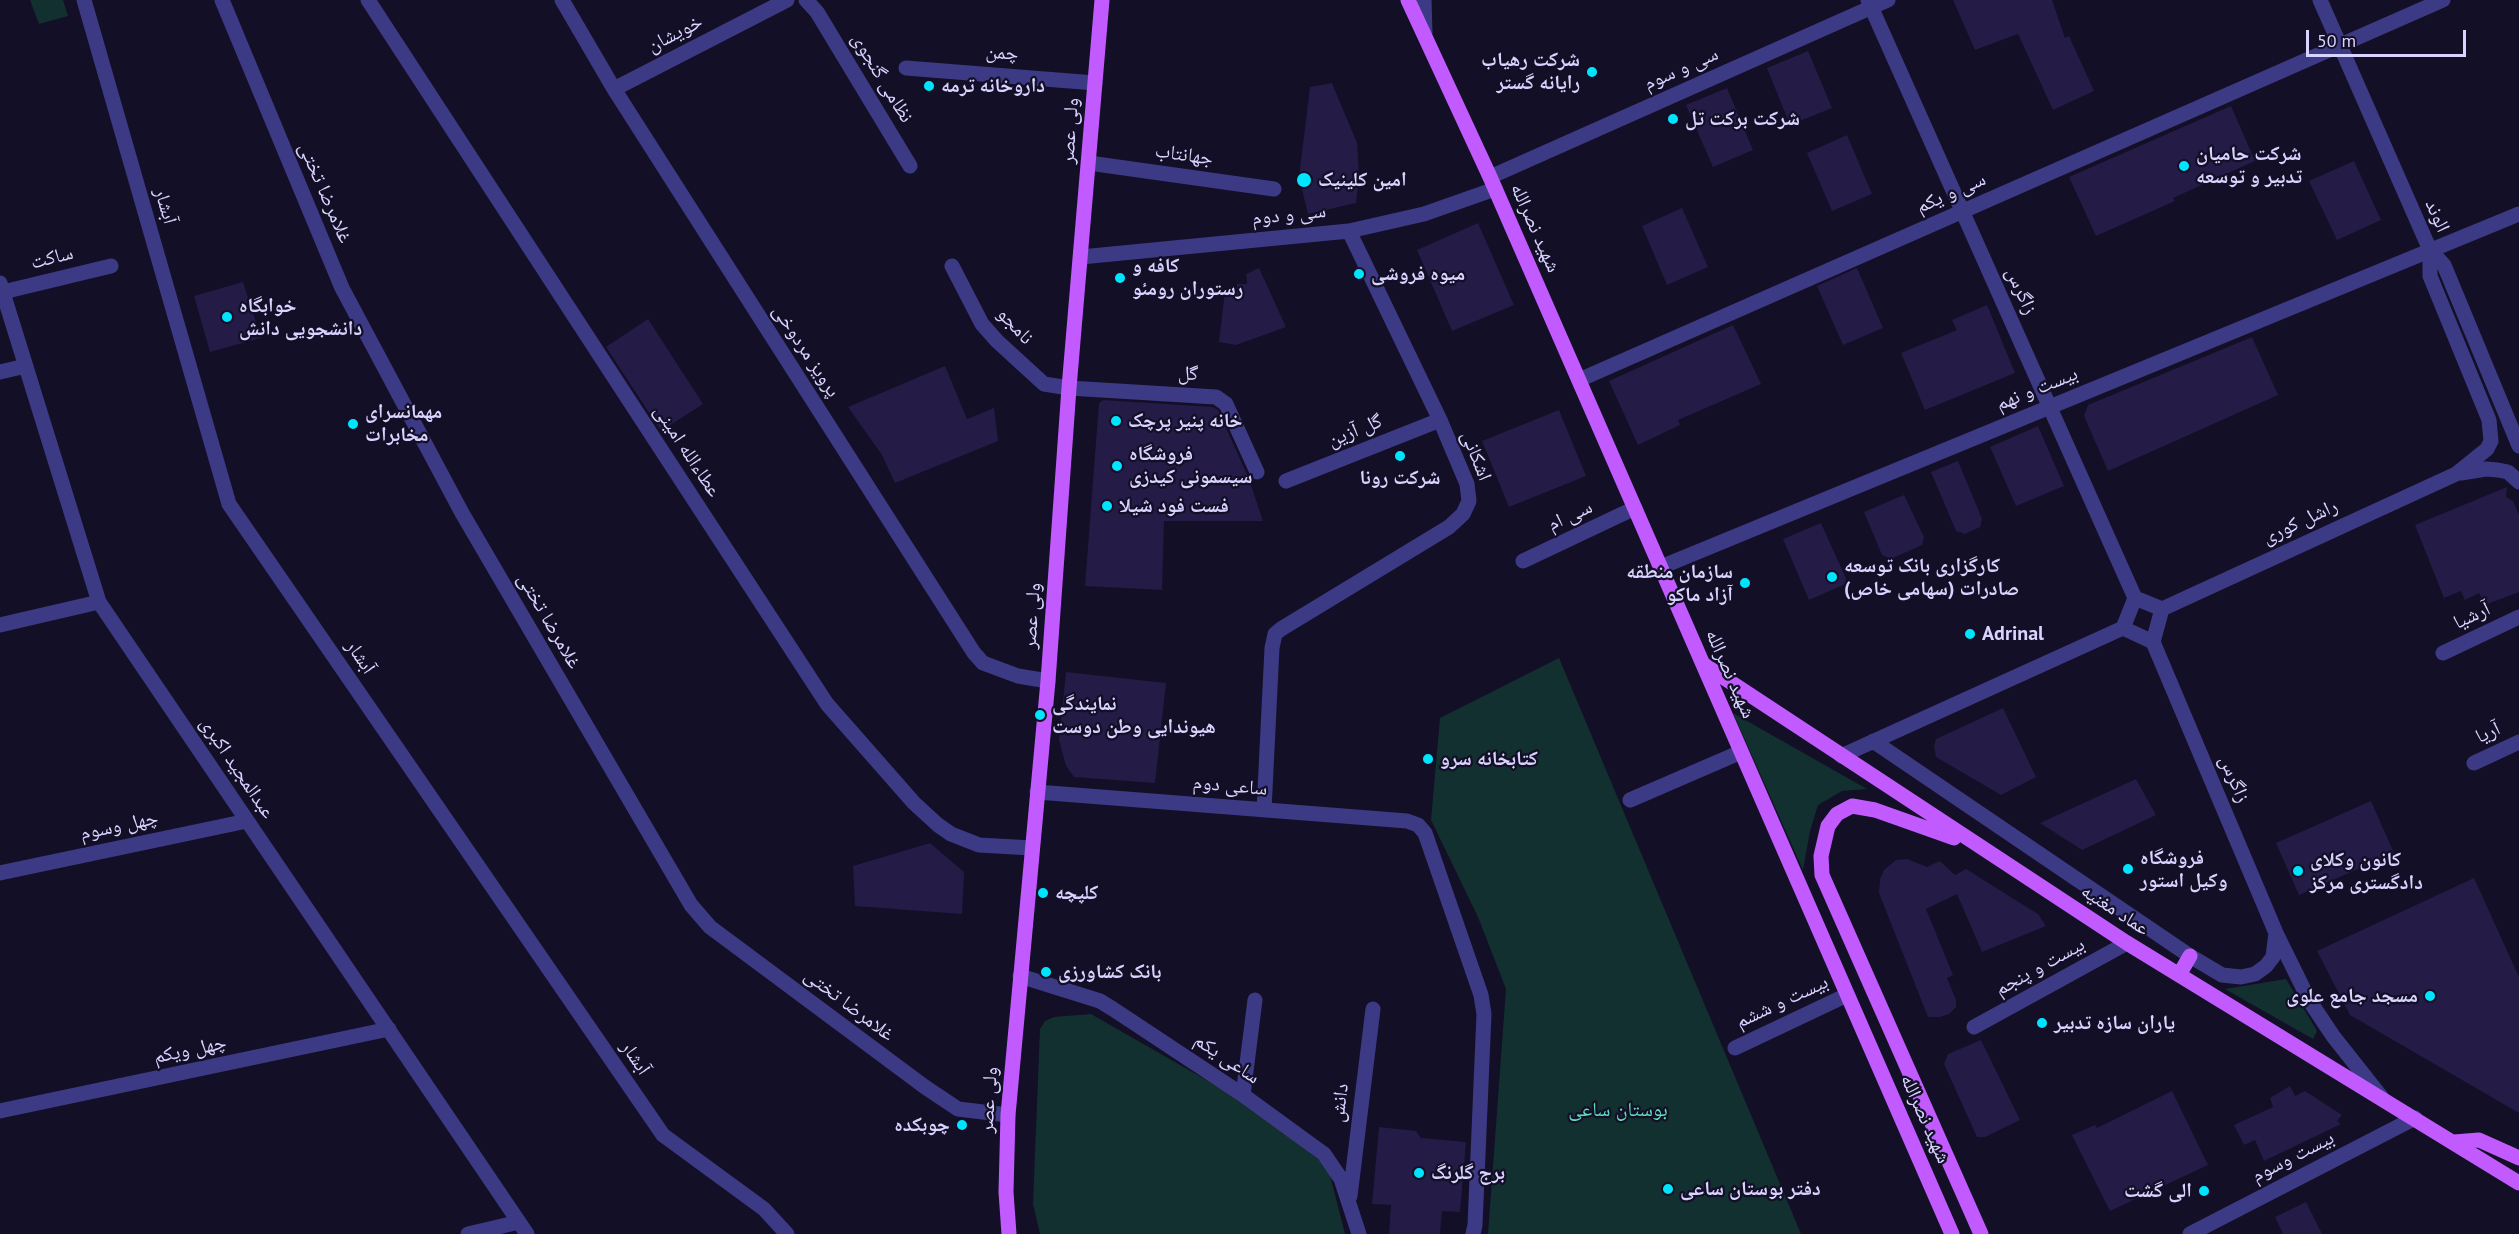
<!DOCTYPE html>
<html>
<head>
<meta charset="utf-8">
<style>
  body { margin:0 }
  #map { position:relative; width:2519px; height:1234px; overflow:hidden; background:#130f26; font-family:"PT Sans",sans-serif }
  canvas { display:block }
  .scale { position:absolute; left:2306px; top:30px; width:160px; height:27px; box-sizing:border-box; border:3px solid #d9d4ff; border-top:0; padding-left:8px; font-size:18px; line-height:21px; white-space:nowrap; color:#d9d4ff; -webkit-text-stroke:4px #130f26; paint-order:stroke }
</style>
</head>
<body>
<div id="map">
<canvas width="2519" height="1234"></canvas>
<div class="scale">50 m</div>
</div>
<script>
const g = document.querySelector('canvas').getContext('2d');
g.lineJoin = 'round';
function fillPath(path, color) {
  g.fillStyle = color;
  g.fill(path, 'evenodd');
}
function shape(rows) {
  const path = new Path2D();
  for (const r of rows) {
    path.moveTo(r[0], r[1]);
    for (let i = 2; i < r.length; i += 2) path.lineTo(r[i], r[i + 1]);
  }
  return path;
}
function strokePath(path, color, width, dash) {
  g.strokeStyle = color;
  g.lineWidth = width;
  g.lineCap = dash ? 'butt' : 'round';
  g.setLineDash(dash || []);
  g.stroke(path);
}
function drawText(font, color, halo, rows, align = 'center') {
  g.font = font + ' "PT Sans","Noto Naskh Arabic",sans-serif';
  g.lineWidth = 4.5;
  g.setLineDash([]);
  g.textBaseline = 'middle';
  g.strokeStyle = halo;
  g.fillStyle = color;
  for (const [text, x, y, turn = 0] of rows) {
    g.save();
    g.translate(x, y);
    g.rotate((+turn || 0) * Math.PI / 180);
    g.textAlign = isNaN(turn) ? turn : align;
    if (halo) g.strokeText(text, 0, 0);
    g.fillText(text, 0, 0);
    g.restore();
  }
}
fillPath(shape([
  [30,0,63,0,68,16,39,24],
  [1559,658,1801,1234,1488,1234,1506,989,1478,917,1431,820,1440,718],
  [1733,713,1867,789,1842,791,1818,805,1810,831,1803,870],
  [2286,979,2317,1031,2313,1039,2225,989],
  [1091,1014,1243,1101,1328,1167,1345,1234,1040,1234,1033,1204,1040,1029,1045,1021,1054,1017]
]), '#12302f');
fillPath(shape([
  [1953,0,2052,0,2065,38,2069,36,2094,91,2053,110,2018,34,1975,50],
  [1808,51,1832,108,1790,125,1767,68],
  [1332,83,1357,143,1359,176,1356,203,1308,214,1299,177,1310,87],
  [1727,88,1753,150,1713,167,1686,105],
  [2231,106,2255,161,2173,198,2175,201,2096,236,2069,177],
  [1847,135,1872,194,1832,211,1807,153],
  [2354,161,2381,220,2337,240,2309,181],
  [1682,208,1708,267,1667,285,1642,226],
  [1478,223,1514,305,1452,331,1417,250],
  [1259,268,1286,327,1236,345,1219,342,1225,291,1237,292,1237,284,1247,284,1246,274],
  [1857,268,1883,328,1843,345,1817,286],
  [243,282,261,338,210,352,194,296],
  [1987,305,2015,373,1925,410,1901,353,1957,330,1952,320],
  [648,319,703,404,661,431,606,347],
  [1733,325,1761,384,1678,420,1680,425,1638,445,1609,381],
  [2252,337,2278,395,2108,471,2084,416,2088,405],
  [945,366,967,419,994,408,998,441,895,483,882,455,848,407],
  [1103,400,1213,407,1218,410,1249,479,1263,521,1164,521,1162,590,1085,586,1099,403],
  [1559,410,1586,476,1509,507,1482,441],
  [2038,426,2064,486,2016,506,1990,447],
  [1958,461,1982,519,1980,527,1965,534,1956,531,1931,472],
  [2507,487,2506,497,2513,501,2519,515,2519,592,2485,605,2479,593,2465,600,2461,591,2444,598,2415,525],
  [1904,495,1924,537,1922,545,1891,559,1882,555,1864,512],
  [1821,523,1848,583,1809,600,1783,539],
  [1066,672,1166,683,1155,783,1074,777,1066,766,1059,740],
  [2003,708,2036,777,2001,795,1936,757,1934,746,1936,739],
  [2136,779,2156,815,2082,850,2040,823],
  [2371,801,2394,853,2299,895,2276,843],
  [930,843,964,872,962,914,855,906,853,866],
  [1907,859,1927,867,1940,861,1955,875,1966,869,2038,914,2046,926,1982,952,1957,894,1926,909,1953,975,1947,978,1956,1000,1956,1007,1949,1014,1940,1017,1928,1017,1926,1012,1879,893,1880,879,1884,870,1896,860],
  [2474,878,2519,977,2519,1113,2350,1015,2317,951],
  [1981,1040,2020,1120,1985,1137,1977,1137,1944,1064,1948,1054],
  [2290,1086,2295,1096,2305,1091,2342,1115,2337,1121,2341,1124,2264,1161,2255,1140,2244,1145,2234,1125,2273,1107,2270,1098],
  [2172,1091,2208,1165,2110,1211,2072,1135,2095,1125,2097,1128],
  [1379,1127,1416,1131,1421,1138,1466,1142,1460,1212,1442,1211,1440,1234,1389,1234,1391,1205,1372,1204],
  [2306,1202,2322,1234,2283,1234,2275,1217]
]), '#241b47');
strokePath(shape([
  [84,0,229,504,663,1135,764,1209,787,1234],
  [222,0,342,288,462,513,691,905,710,927,925,1087,958,1109,1008,1115],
  [368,0,827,704,914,803,938,825,951,834,979,845,1032,848],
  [562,0,614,89,974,653,983,663,1018,676,1048,681],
  [806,0,817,12,910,166],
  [1424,0,1425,33],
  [1868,0,2135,598],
  [2320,0,2430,250,2444,265,2519,446],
  [906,68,1095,83],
  [614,89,787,0],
  [1089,163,1274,189],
  [1490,177,1888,0],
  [1081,257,1349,231,1424,214,1495,189],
  [952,266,982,324,997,341,1044,384,1069,388,1216,397,1226,404,1257,472],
  [0,283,99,602,527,1234],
  [3,292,111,266],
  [0,372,26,366],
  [1579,380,2443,0],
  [2461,473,2486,469,2498,470,2508,472,2519,482],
  [1286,481,1440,420],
  [1523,561,1635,508],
  [1661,567,2519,214],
  [2135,598,2162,609],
  [2162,609,2456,474,2487,449,2491,441,2489,420,2430,276,2430,250],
  [0,625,99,602],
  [2123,628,2153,642],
  [2123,628,2135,598],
  [2153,642,2276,933,2309,1000,2333,1036,2382,1098],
  [2153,642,2162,609],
  [2443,653,2519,617],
  [1873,741,2190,956,2222,975,2241,977,2255,974,2266,966,2273,957,2276,933],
  [1841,756,2123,628],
  [2474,763,2519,742],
  [1037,792,1407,821,1418,825,1425,833,1481,995,1484,1014,1475,1225,1473,1234],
  [1630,800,1741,752],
  [1264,810,1272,648,1275,634,1281,629,1449,527,1463,514,1469,501,1467,484,1440,420,1349,231],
  [0,873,247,821],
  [1020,976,1100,1001,1113,1009,1243,1095,1324,1154,1341,1179,1359,1234],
  [1974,1027,2127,943],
  [1735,1048,1847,995],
  [1243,1095,1255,1000],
  [0,1111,389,1029],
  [1350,1196,1373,1009],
  [468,1234,519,1222],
  [2190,1234,2415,1118]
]), '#3d3a85', 15);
strokePath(shape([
  [1408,0,1490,177,1952,1234],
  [1703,664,2127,943,2519,1183],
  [1954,838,1875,810,1852,806,1837,814,1828,826,1821,856,1822,875,1981,1234],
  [2179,975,2190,956],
  [2454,1142,2479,1140,2519,1158],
  [1009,1234,1006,1192,1008,1115,1048,681,1069,388,1102,0]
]), '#c25bff', 15);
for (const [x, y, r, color] of [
  [1592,72,6,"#00e5ff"],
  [929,86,6,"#00e5ff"],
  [1673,119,6,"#00e5ff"],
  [2184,166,6,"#00e5ff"],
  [1304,180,8,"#00e5ff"],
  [1359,274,6,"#00e5ff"],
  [1120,278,6,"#00e5ff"],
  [227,317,6,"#00e5ff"],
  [1116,421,6,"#00e5ff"],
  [353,424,6,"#00e5ff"],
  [1400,456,6,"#00e5ff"],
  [1117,466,6,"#00e5ff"],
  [1107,506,6,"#00e5ff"],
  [1832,577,6,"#00e5ff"],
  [1745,583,6,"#00e5ff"],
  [1970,634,6,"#00e5ff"],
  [1040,715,6,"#00e5ff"],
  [1428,759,6,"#00e5ff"],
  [2128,869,6,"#00e5ff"],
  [2298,871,6,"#00e5ff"],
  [1043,893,6,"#00e5ff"],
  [1046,972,6,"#00e5ff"],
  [2430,996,6,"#00e5ff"],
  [2042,1023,6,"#00e5ff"],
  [962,1125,6,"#00e5ff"],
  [1419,1173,6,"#00e5ff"],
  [1668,1189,6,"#00e5ff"],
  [2204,1191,6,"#00e5ff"]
]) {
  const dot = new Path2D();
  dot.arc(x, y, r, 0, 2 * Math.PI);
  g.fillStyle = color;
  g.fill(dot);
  strokePath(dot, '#130f26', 2);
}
drawText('20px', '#d9d4ff', '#130f26', [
  ["خویشان",675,34,-27],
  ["چمن",1002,53,4],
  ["سی و سوم",1681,69,-24],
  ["نظامی گنجوی",882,78,59],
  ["ولی عصر",1070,131,-86],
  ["جهانتاب",1184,155,8],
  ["غلامرضا تختی",325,193,67],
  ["سی و یکم",1951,193,-24],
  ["آبشار",165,206,74],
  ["سی و دوم",1289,215,-6],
  ["الوند",2437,216,66],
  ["شهید نصرالله",1535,228,66],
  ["ساکت",52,258,-14],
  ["زاگرس",2021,291,66],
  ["نامجو",1015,326,47],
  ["پرویز مردوخی",806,351,57],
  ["گل",1188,374,3],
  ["بیست و نهم",2037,389,-22],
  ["گل آزین",1355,431,-22],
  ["عطاءالله امینی",687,451,57],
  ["اشکانی",1476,456,69],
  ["سی ام",1570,516,-25],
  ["راشل کوری",2300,522,-25],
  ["ولی عصر",1032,616,-86],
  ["آرشیا",2472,616,-25],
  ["غلامرضا تختی",549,621,60],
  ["آبشار",360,657,56],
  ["شهید نصرالله",1730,674,66],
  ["آریا",2488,733,-25],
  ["عبدالمجید اکبری",237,768,56],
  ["زاگرس",2234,779,67],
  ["ساعی دوم",1230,786,5],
  ["چهل وسوم",119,826,-12],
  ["عماد مغنیه",2115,910,33],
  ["بیست و پنجم",2040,967,-29],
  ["بیست و ششم",1782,1002,-25],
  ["غلامرضا تختی",849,1005,37],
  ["چهل ویکم",190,1050,-12],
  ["آبشار",635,1058,56],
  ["ساعی یکم",1227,1059,34],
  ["ولی عصر",989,1100,-86],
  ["دانش",1340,1103,-83],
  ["شهید نصرالله",1925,1119,66],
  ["بیست وسوم",2293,1157,-27]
]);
drawText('bold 20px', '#d9d4ff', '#130f26', [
  ["شرکت رهیاب",1580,60,"right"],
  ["رایانه گستر",1580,83,"right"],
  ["داروخانه ترمه",941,86],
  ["شرکت برکت تل",1685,119],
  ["شرکت حامیان",2196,154],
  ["تدبیر و توسعه",2196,177],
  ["امین کلینیک",1318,180],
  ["کافه و",1132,266],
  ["رستوران رومئو",1132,289],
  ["میوه فروشی",1371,274],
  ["خوابگاه",239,306],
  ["دانشجویی دانش",239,329],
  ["مهمانسرای",365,412],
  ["مخابرات",365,435],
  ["خانه پنیر پرچک",1128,421],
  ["فروشگاه",1129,454],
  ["سیسمونی کیدزی",1129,477],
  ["شرکت رونا",1400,478,"center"],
  ["فست فود شیلا",1119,506],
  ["کارگزاری بانک توسعه",1844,566],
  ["صادرات (سهامی خاص)",1844,589],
  ["سازمان منطقه",1733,572,"right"],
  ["آزاد ماکو",1733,595,"right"],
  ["Adrinal",1982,634],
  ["نمایندگی",1052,704],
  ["هیوندایی وطن دوست",1052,727],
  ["کتابخانه سرو",1440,759],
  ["فروشگاه",2140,858],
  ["وکیل استور",2140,881],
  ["کانون وکلای",2310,860],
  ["دادگستری مرکز",2310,883],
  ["کلپچه",1055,893],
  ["بانک کشاورزی",1058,972],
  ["مسجد جامع علوی",2418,996,"right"],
  ["یاران سازه تدبیر",2054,1023],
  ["چوبکده",950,1125,"right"],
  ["برج گلرنگ",1431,1173],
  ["دفتر بوستان ساعی",1680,1189],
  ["الی گشت",2192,1191,"right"]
], 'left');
drawText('20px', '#5fe0c0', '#130f26', [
  ["بوستان ساعی",1618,1110]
]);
</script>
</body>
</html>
